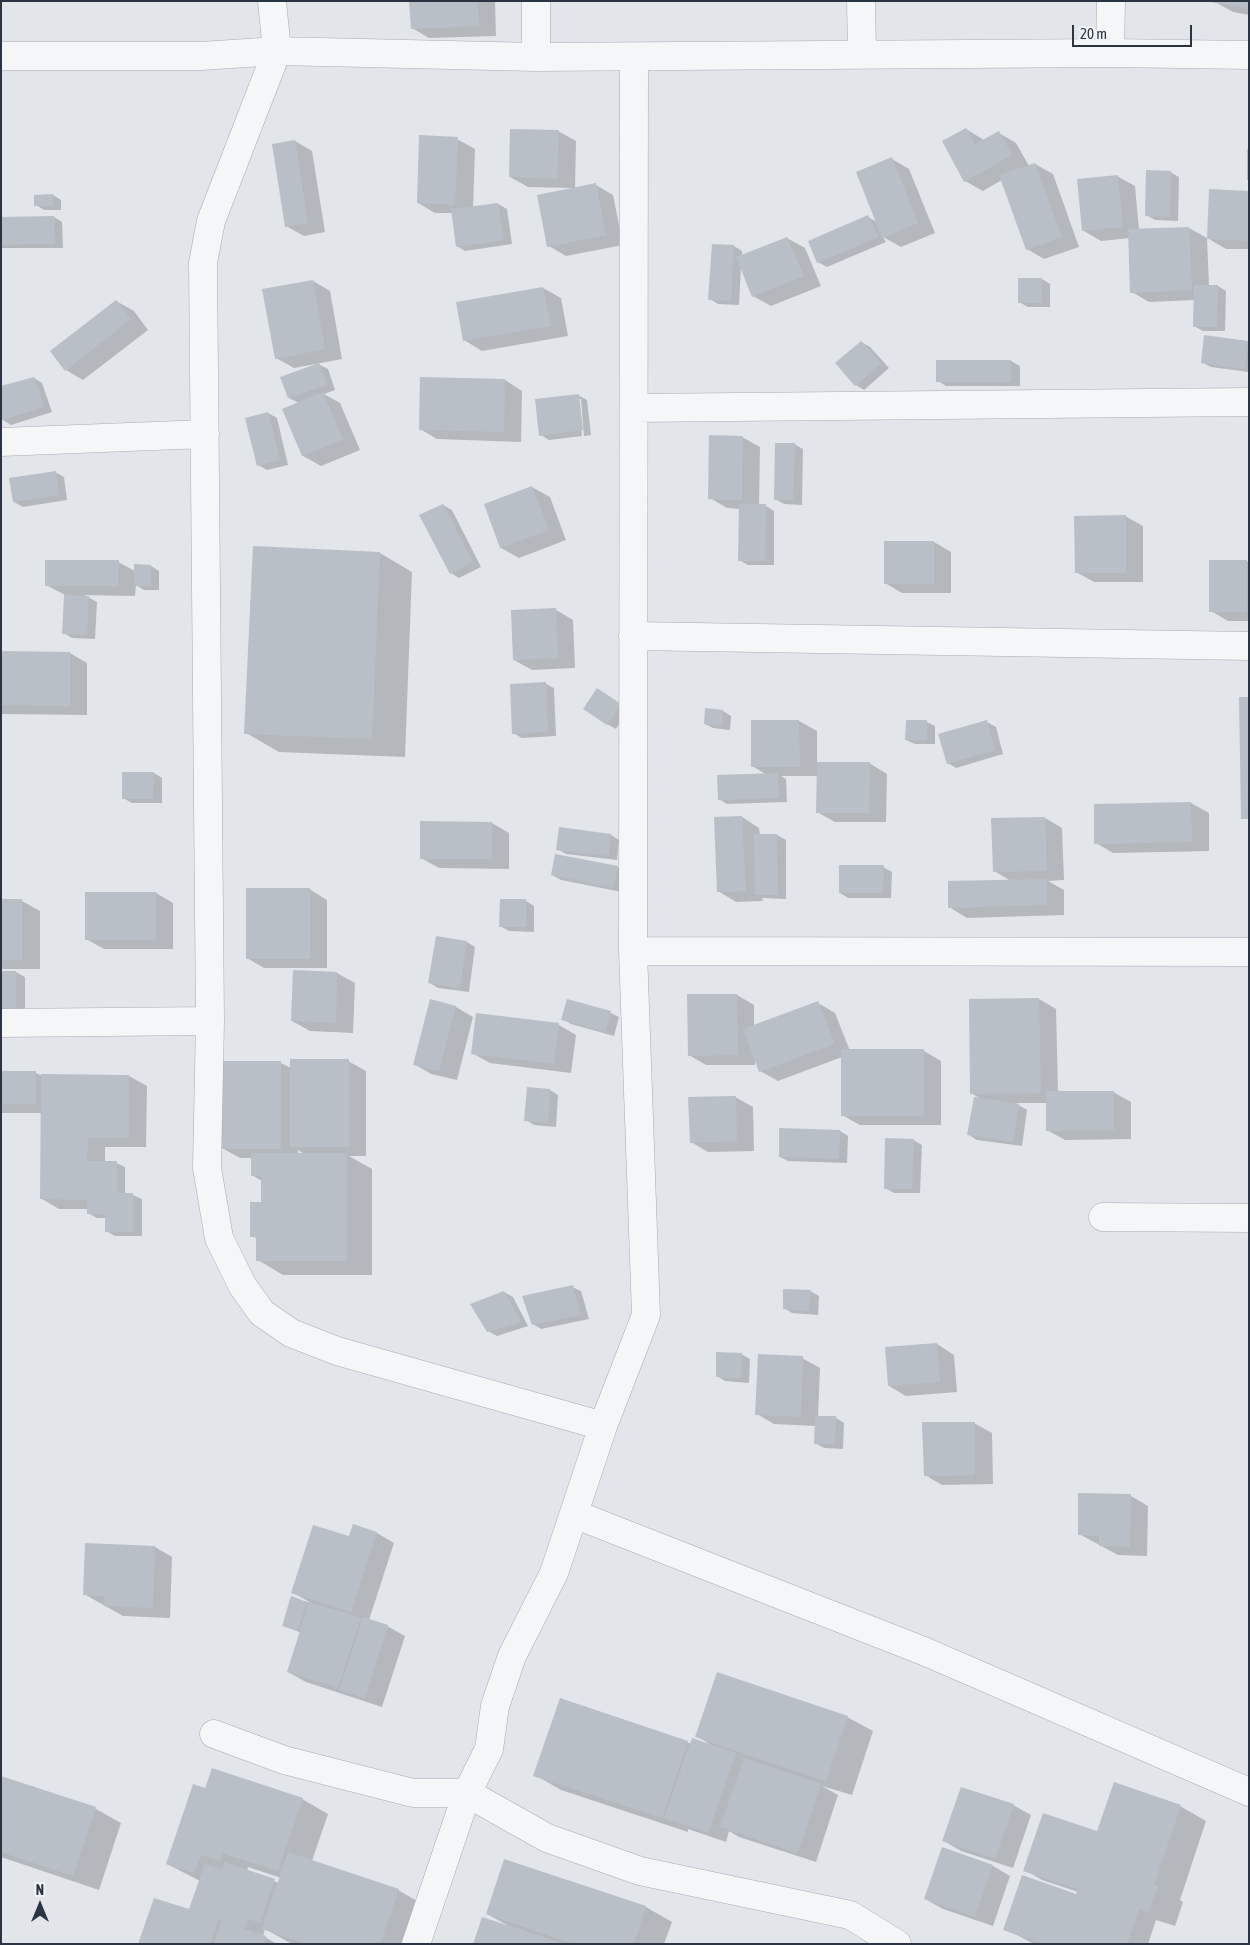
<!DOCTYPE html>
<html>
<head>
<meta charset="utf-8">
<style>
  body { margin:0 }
  #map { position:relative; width:1250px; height:1945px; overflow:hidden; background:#e2e5ea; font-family:"Asap Condensed",sans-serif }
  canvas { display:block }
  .frame { position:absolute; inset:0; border:2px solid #2a3442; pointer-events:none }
  .north { position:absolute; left:15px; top:1880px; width:50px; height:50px; -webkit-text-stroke:4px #f1f4f7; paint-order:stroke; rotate:0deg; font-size:14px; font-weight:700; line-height:20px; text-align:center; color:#2a3442 }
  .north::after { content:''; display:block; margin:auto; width:18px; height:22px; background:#2a3442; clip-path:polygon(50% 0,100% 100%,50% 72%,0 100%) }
  .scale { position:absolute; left:1072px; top:25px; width:120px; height:22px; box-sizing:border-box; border:2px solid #2a3442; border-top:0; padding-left:6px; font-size:15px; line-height:18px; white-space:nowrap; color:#2a3442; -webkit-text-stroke:4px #f1f4f7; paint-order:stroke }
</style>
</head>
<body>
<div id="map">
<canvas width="1250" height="1945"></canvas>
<div class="frame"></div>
<div class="north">N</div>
<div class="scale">20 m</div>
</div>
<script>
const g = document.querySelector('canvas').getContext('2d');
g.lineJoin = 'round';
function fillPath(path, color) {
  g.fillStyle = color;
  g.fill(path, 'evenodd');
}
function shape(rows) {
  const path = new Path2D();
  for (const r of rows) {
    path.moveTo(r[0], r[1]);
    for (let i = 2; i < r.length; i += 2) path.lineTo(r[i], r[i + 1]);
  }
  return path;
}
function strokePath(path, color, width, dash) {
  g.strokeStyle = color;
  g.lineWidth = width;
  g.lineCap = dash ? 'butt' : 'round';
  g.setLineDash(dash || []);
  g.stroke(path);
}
fillPath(shape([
  [411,1,495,1,496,36,429,38,412,28],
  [1249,1,1249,15,1233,12,1215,2],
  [966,129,984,140,999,133,1016,143,1029,166,1035,164,1053,174,1079,247,1044,259,1027,249,1002,180,983,191,965,181],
  [558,131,576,141,575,189,596,185,613,195,623,245,566,256,549,246,573,188,528,187,510,177],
  [457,139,475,149,473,208,498,204,507,209,512,244,465,251,457,246,453,213,435,213,418,203],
  [295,141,312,151,325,232,304,236,286,226],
  [892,159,909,169,935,233,901,247,883,237,886,242,827,267,818,262,868,217,877,222],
  [1170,172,1179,177,1178,221,1155,220,1146,215],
  [1117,176,1135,186,1139,230,1189,228,1207,238,1209,286,1218,286,1226,291,1225,331,1203,331,1194,326,1195,300,1149,302,1132,292,1130,238,1101,241,1084,231],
  [1249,192,1249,249,1226,249,1209,239],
  [53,195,61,200,61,210,44,210,36,205],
  [54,217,62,222,63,248,1,248,1,218],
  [787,238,805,248,821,286,771,306,753,296,741,267,739,305,718,304,710,299,734,246,742,251,742,256],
  [1042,279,1050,284,1050,307,1028,307,1019,302],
  [313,281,330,291,342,359,294,368,276,358],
  [543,288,561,298,568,336,482,351,464,340,457,303],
  [116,301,134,311,148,330,83,380,66,370],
  [861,342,870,347,889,368,864,390,856,385],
  [1248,342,1249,372,1211,367,1203,363],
  [938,361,1011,361,1020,366,1020,386,946,386,938,381],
  [318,364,328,369,335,390,324,394,340,403,360,450,321,466,303,456,284,410,299,403,289,398],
  [34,378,42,383,52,412,11,425,3,420,1,388],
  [505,380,522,391,521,442,437,439,420,429],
  [578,395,587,400,591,435,584,436,581,399,578,399,582,436,549,440,541,435],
  [268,413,277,418,288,465,267,470,258,465],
  [742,437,760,447,759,506,766,506,774,511,774,565,748,565,739,560,740,509,727,508,710,498],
  [794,444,803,449,802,505,784,504,775,499],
  [55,472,64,477,67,500,23,507,14,502],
  [532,487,550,497,566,540,519,558,501,548],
  [443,505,452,510,481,567,459,578,451,573],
  [1125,516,1143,526,1143,582,1094,582,1076,572],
  [934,542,951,552,951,593,902,593,885,583],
  [380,553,412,572,405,757,279,752,246,733],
  [1247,561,1249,562,1249,621,1228,621,1211,611],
  [118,562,135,571,151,566,159,571,159,590,144,590,136,585,135,596,84,595,97,602,95,639,72,638,64,633,65,595,46,585],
  [556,610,573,620,575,668,532,670,514,660],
  [1,652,70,653,87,663,87,715,1,714],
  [546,684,554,688,556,736,522,738,513,733],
  [597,690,628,710,616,729,607,724],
  [723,711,731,716,730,730,713,728,705,724],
  [799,721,817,731,817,763,869,763,887,774,886,822,835,822,817,812,818,776,781,776,786,779,787,802,727,804,719,799,767,775,752,766,752,722],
  [927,722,935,726,935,744,915,744,906,740],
  [987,722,996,727,1003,754,956,768,948,763],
  [154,773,162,778,162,803,132,803,123,798],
  [1191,803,1209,813,1209,851,1113,853,1096,843,1095,805],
  [742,817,759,828,760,835,777,835,786,840,786,899,762,898,763,901,736,902,718,891],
  [1045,818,1062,828,1064,880,1048,881,1064,890,1064,915,967,918,949,907,1011,881,994,871],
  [492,823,509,833,509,869,439,868,421,858],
  [611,835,619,840,617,860,566,854,557,849],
  [617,867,626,872,622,892,561,880,552,875],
  [883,867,892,872,891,898,848,898,840,893],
  [309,889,327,900,327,968,264,968,247,958],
  [156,893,173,903,173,949,104,949,86,939],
  [1,900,22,901,40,911,40,969,1,969],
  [526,901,534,906,534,932,509,931,500,926],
  [467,942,475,947,469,992,438,988,430,983],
  [294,971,337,973,355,983,353,1033,310,1031,292,1021],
  [1,972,16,972,25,977,25,1015,1,1015],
  [737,995,754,1005,754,1026,818,1003,835,1013,850,1051,924,1051,941,1061,941,1125,860,1125,842,1115,842,1057,778,1081,760,1071,755,1057,755,1065,706,1065,689,1055],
  [1039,999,1056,1009,1058,1092,1113,1092,1131,1102,1131,1139,1065,1140,1047,1130,1047,1103,1015,1103,1027,1110,1022,1146,977,1140,969,1135,981,1099,971,1093],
  [431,1000,456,1007,473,1017,457,1080,431,1074,414,1064],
  [568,1001,611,1013,619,1017,614,1036,571,1024,563,1019],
  [477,1014,559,1025,576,1035,571,1073,490,1063,472,1053],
  [348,1061,366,1071,366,1156,349,1156,372,1169,372,1275,283,1275,258,1260,258,1239,252,1236,262,1203,262,1181,252,1175,252,1158,240,1158,222,1148,281,1063,291,1068],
  [298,1150,306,1155,298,1155],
  [1,1072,36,1073,42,1076,129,1076,147,1086,146,1147,105,1147,105,1163,116,1163,125,1167,125,1195,133,1195,142,1199,142,1236,115,1236,106,1231,106,1218,97,1218,88,1213,88,1209,59,1209,42,1199,42,1113,1,1113],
  [550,1090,558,1095,556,1127,534,1125,526,1120],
  [735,1097,753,1107,754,1151,708,1152,691,1142],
  [840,1131,848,1136,847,1163,788,1161,780,1157],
  [913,1140,922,1145,920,1193,894,1193,885,1188],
  [572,1287,581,1291,589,1319,541,1329,533,1324],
  [810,1291,819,1296,818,1315,792,1313,784,1308],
  [504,1292,513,1297,528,1326,497,1336,488,1331],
  [937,1344,954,1355,957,1392,906,1396,889,1386],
  [741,1354,750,1359,749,1383,725,1381,717,1376],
  [802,1358,820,1368,818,1417,836,1418,844,1423,843,1449,824,1448,815,1443,816,1426,774,1424,757,1414],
  [974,1423,992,1433,993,1484,942,1485,925,1475],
  [1131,1496,1148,1506,1147,1556,1118,1555,1079,1534],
  [354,1526,377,1533,394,1543,369,1620,387,1626,405,1636,382,1707,306,1682,288,1672,301,1633,283,1625,292,1598,311,1603,292,1592,350,1538],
  [86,1544,155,1547,172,1557,170,1618,123,1616,84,1594],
  [847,1717,873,1731,852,1795,822,1786,838,1795,816,1862,739,1837,729,1831,726,1842,688,1829,688,1832,561,1790,535,1775,687,1742,691,1744,711,1745,697,1736],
  [1,1777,96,1809,121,1823,99,1890,1,1857],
  [205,1790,302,1799,328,1814,312,1861,398,1890,424,1905,410,1944,292,1944,265,1929,263,1936,277,1944,139,1944,190,1911,200,1881,167,1864],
  [248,1867,281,1878,279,1883,247,1871],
  [1013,1805,1031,1815,1013,1868,961,1851,944,1841],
  [1180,1806,1206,1821,1180,1900,1183,1902,1175,1926,1156,1920,1148,1944,1034,1944,1005,1929,1077,1895,1078,1892,1042,1880,1025,1870,1098,1833],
  [942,1849,993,1866,1010,1876,993,1926,943,1909,925,1899],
  [505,1860,646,1907,672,1922,664,1944,475,1944,507,1925,487,1914]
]), '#0003');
fillPath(shape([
  [409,1,478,1,479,26,411,29],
  [1211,1,1249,1,1249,9,1211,2],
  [966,128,975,144,999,131,1012,155,964,182,942,141],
  [510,129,559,130,557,179,509,177],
  [419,135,458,137,455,205,417,203],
  [295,140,308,223,285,227,272,144],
  [1247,149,1249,149,1249,180,1247,180],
  [892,157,918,223,882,238,856,172],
  [1035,163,1062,237,1026,250,999,175],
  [1146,170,1171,171,1170,217,1145,216],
  [1118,175,1123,227,1082,231,1077,179],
  [596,183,606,235,547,247,537,195],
  [1209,189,1249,191,1249,241,1207,239],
  [53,194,53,206,34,206,34,195],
  [498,203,504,240,456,247,451,209],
  [868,215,878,237,817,263,808,241],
  [54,216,55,244,1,245,1,217],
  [1189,227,1192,290,1130,293,1128,229],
  [787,237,804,276,752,297,736,257],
  [712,244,734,245,731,301,708,300],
  [1018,278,1042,278,1042,303,1018,303],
  [313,280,325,349,275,359,262,289],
  [1194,285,1218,285,1217,327,1193,327],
  [543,287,551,326,463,341,456,302],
  [116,300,131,319,65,371,50,351],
  [1204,335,1248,341,1245,369,1201,363],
  [861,341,881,363,855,386,835,363],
  [936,360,1011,360,1011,382,936,382],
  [319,363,327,385,288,398,280,377],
  [34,377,44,407,2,420,1,386],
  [420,377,505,379,504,432,419,430],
  [323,392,343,440,302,456,282,409],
  [579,394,583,430,539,436,535,399],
  [268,412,280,460,257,466,245,418],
  [709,435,743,436,742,500,708,499],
  [775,443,795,443,793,500,774,500],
  [56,471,59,495,13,502,9,478],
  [532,486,549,530,500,548,484,504],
  [443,504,473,562,450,574,419,515],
  [739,504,766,504,765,561,738,561],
  [1126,515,1126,573,1075,573,1074,516],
  [884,541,934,541,934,584,884,584],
  [253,546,380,552,372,739,244,734],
  [45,560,119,560,118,586,45,586],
  [1209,560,1247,560,1247,612,1209,612],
  [134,564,151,565,151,586,134,586],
  [64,595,89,596,87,635,62,634],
  [556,608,558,658,513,660,511,610],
  [1,651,70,652,70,706,1,705],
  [546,682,548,732,512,734,510,684],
  [597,688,621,704,607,725,583,709],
  [1239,697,1249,697,1249,819,1241,819],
  [705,708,723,710,722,726,704,724],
  [751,720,799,720,800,767,751,767],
  [906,720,927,720,927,740,905,740],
  [987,720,995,750,947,764,938,734],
  [817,762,870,762,869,813,816,813],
  [122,772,154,772,153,799,122,799],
  [778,773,779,798,718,800,717,775],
  [1191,802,1192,842,1094,844,1094,804],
  [742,816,746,891,717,892,714,817],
  [1045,817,1047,871,993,872,991,818],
  [420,821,492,822,492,859,420,859],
  [559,827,611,834,609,856,556,850],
  [754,834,777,834,778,895,755,895],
  [555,854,618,866,613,888,551,875],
  [839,865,884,865,883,893,839,893],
  [1047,879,1047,905,948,908,948,881],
  [246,888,310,888,310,959,246,959],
  [85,892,156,892,156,940,85,940],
  [1,899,22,899,22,960,1,960],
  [500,899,526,899,526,927,499,927],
  [436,936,467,941,460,988,428,983],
  [293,970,337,972,336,1023,291,1021],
  [1,971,16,971,16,1011,1,1011],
  [687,994,737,994,738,1055,688,1056],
  [1039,998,1041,1093,970,1094,969,999],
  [430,999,456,1006,439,1071,413,1065],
  [567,999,611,1011,606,1032,561,1020],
  [818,1001,835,1044,759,1072,743,1029],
  [476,1013,559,1023,554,1064,471,1054],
  [841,1049,924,1049,924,1116,841,1116],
  [290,1059,349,1059,349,1147,290,1147],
  [221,1061,281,1061,281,1149,221,1149],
  [1,1071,36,1071,36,1104,1,1104],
  [41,1074,129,1075,129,1138,88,1138,87,1161,117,1161,117,1193,133,1193,133,1232,105,1232,105,1214,87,1214,87,1200,40,1199],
  [527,1087,550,1089,548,1123,524,1121],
  [1046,1091,1114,1091,1114,1130,1046,1131],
  [736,1096,737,1141,690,1143,688,1097],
  [974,1097,1019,1104,1013,1142,967,1135],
  [779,1128,840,1130,839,1159,779,1157],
  [885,1138,914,1139,912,1189,884,1189],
  [251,1153,347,1153,347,1261,256,1261,256,1237,250,1237,250,1202,261,1202,261,1176,251,1176],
  [573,1285,581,1315,532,1325,522,1296],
  [783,1289,811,1290,809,1311,783,1309],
  [504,1291,521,1322,487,1332,470,1304],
  [937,1343,940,1382,888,1386,885,1347],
  [716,1352,742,1353,741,1378,716,1377],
  [758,1354,803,1356,801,1417,755,1415],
  [815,1416,836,1416,835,1444,814,1444],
  [922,1422,975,1422,975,1475,924,1476],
  [1078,1493,1131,1494,1130,1547,1099,1546,1099,1536,1078,1535],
  [353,1524,377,1532,351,1612,291,1593,313,1525,349,1536],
  [85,1543,155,1546,153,1608,104,1606,105,1596,83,1595],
  [291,1596,307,1602,297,1631,282,1626],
  [309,1602,361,1618,338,1688,287,1672],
  [363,1617,388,1625,365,1698,339,1690],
  [717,1672,848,1716,826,1781,695,1737],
  [560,1698,688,1741,662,1818,533,1776],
  [692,1738,736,1753,708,1833,664,1818],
  [744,1758,821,1784,798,1853,720,1827],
  [212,1768,303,1798,278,1871,222,1853,220,1861,201,1855,194,1873,166,1864,193,1784,205,1788],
  [1,1776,96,1807,73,1876,1,1852],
  [1114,1782,1181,1805,1154,1885,1158,1886,1149,1912,1139,1909,1127,1944,1043,1944,1003,1930,1022,1875,1076,1894,1078,1889,1023,1871,1043,1813,1097,1831],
  [961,1787,1014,1804,995,1859,942,1841],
  [942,1847,993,1865,975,1917,924,1899],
  [288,1852,399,1889,380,1944,307,1944,262,1929],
  [504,1859,646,1906,634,1944,573,1944,486,1914],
  [224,1862,275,1879,260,1923,248,1919,245,1928,218,1919,210,1944,138,1944,154,1898,189,1909,205,1864,222,1870],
  [482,1917,562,1943,562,1944,473,1944],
  [222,1921,266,1936,264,1944,214,1944]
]), '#b9bfc7');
const minor = shape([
  [272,1,277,51,211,221,203,263,210,1021,207,1168,219,1238,242,1285,262,1313,291,1333,337,1351,603,1426],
  [861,1,862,54],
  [1110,53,1111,1],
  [1,56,201,56,277,51,536,57,1110,53,1249,55],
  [536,57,536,1],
  [634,408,1249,402],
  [1,442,205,434],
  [633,636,1249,646],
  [633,951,1249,952],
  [1,1023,210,1021],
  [1103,1217,1249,1218],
  [574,1514,926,1652,1249,1792],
  [214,1734,284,1760,413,1793,467,1793,547,1838,640,1871,850,1915,897,1944],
  [416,1944,467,1793,489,1749,495,1706,512,1656,554,1573,603,1426,646,1315,633,951,634,57]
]);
strokePath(minor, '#a7acb4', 29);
strokePath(minor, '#f4f6f8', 28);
</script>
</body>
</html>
